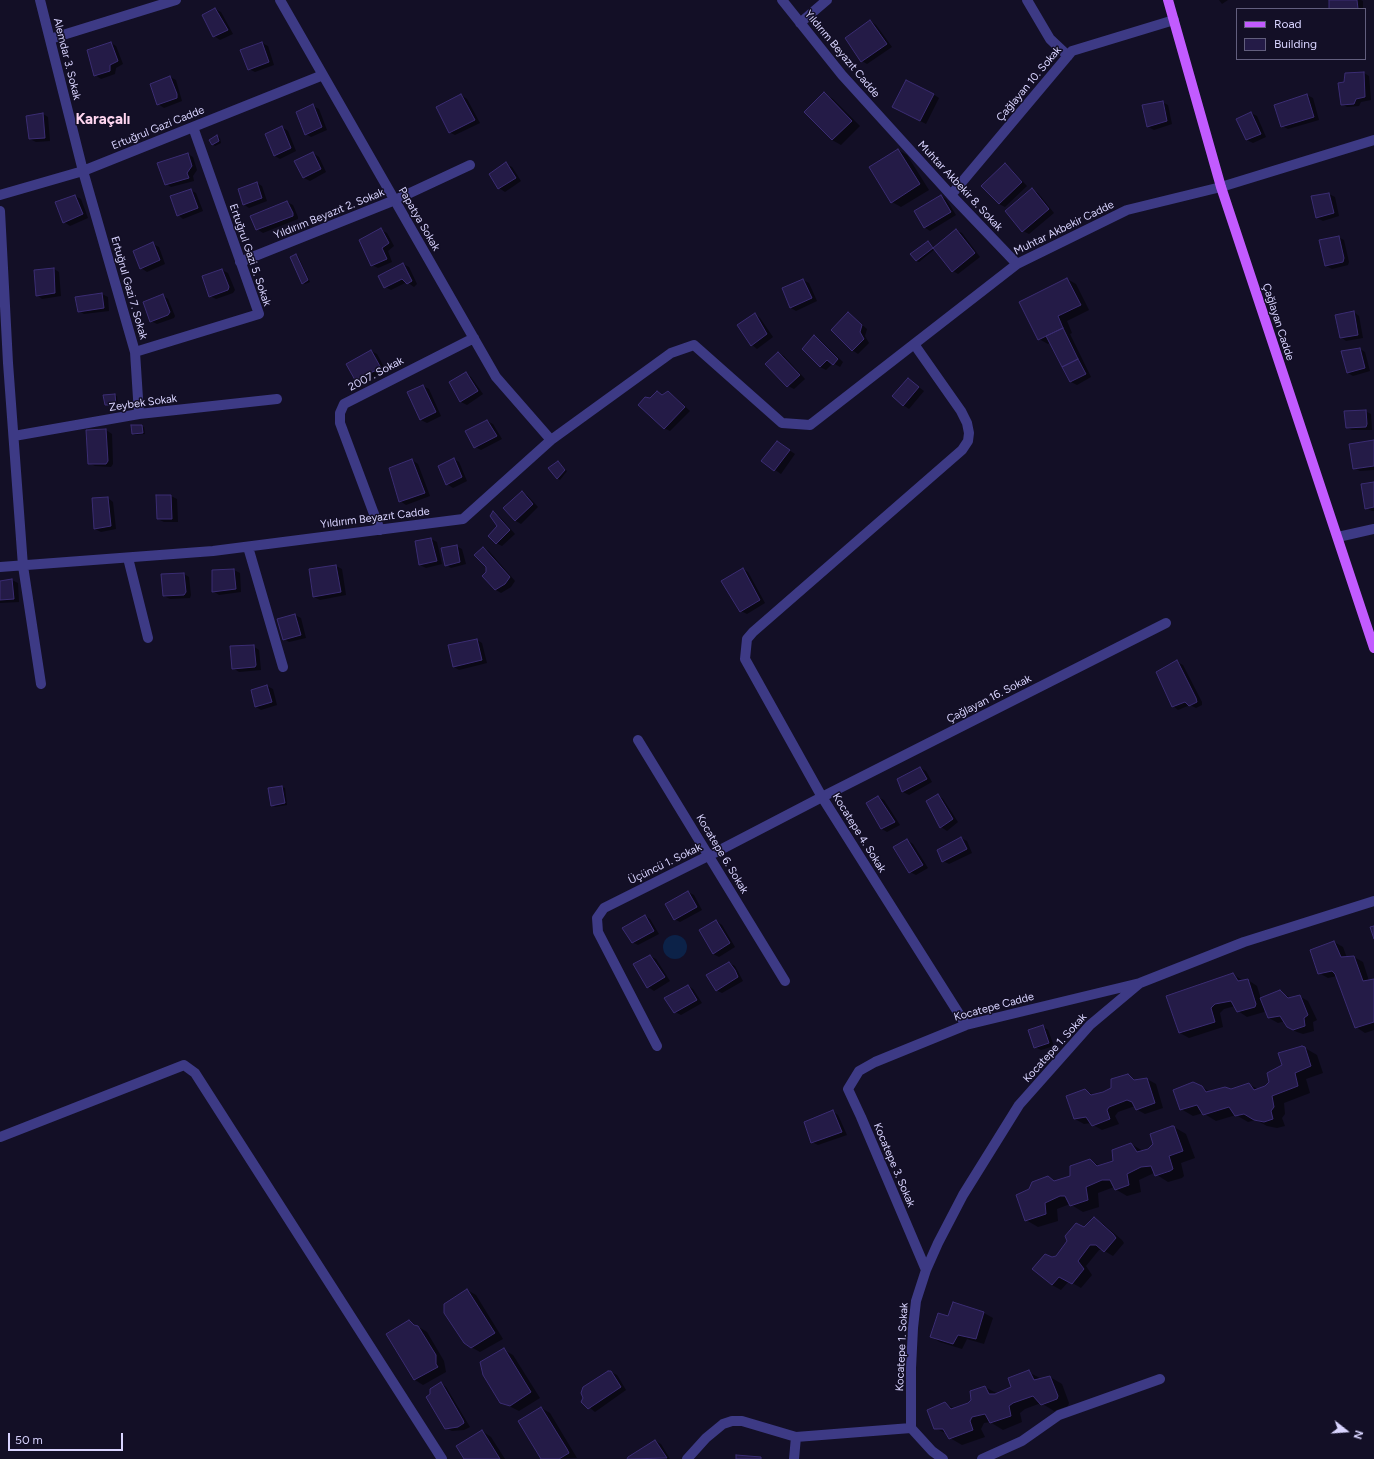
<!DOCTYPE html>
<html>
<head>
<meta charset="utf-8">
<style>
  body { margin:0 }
  #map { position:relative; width:1374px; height:1459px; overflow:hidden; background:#130f26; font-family:Figtree,sans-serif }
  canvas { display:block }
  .legend { position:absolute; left:1236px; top:8px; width:130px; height:52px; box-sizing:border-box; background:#130f26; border:1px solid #625e7d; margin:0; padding:5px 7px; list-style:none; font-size:12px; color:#d9d4ff }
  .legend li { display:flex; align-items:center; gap:8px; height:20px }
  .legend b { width:20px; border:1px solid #625e7d }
  .north { position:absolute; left:1326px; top:1411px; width:40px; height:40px; -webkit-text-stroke:3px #130f26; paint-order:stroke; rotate:107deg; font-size:11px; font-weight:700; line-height:16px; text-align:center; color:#d9d4ff }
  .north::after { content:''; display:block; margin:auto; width:14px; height:18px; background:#d9d4ff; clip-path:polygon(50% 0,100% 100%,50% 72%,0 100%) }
  .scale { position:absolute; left:8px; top:1433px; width:115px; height:18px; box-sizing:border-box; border:2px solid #d9d4ff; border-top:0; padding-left:5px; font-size:12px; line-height:14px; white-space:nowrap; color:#d9d4ff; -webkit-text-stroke:3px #130f26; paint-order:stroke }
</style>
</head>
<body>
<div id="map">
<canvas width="1374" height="1459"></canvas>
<ul class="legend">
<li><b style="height:5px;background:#c25bff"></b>Road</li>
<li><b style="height:11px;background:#241b47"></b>Building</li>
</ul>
<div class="north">N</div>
<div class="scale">50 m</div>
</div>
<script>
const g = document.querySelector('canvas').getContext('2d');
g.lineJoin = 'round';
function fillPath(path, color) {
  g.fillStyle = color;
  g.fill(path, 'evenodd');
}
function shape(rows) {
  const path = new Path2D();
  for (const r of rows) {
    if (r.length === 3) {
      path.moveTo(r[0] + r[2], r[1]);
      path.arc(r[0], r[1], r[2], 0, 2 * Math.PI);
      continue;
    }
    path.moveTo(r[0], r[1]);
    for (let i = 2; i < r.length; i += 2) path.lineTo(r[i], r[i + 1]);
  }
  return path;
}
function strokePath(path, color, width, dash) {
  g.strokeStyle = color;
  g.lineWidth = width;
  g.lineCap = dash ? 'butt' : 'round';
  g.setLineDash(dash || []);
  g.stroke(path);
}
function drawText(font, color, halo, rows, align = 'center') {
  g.font = font + ' Figtree,sans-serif';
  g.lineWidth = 3;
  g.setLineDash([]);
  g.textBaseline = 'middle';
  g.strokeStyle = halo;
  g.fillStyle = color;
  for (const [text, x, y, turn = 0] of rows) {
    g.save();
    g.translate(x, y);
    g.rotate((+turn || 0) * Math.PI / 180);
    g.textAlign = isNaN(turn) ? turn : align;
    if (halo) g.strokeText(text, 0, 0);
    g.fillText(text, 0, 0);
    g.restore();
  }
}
fillPath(shape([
  [675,947,12]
]), '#0c2248');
fillPath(shape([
  [1219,0,1228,0,1222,4],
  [1330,0,1361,0,1363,1,1363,9,1330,9],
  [215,9,221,12,233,34,220,40,214,36,203,15],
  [870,21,876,25,892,47,867,64,862,61],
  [111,43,116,46,123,64,116,68,115,74,101,79,95,75],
  [262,43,268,46,274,65,255,72,249,69],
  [1364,73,1369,76,1371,100,1361,102,1359,106,1347,107,1342,104,1345,83],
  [170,77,176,80,182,101,164,108,158,104],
  [824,94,833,99,860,126,841,145,832,140],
  [933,94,939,98,926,124,899,110],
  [461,95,467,99,480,123,455,135,449,132],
  [1307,95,1313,98,1319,120,1288,129,1282,126,1276,106],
  [1162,102,1168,105,1172,124,1154,130,1148,127],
  [313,106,319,109,327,130,311,137,306,134],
  [1251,113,1257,116,1266,137,1253,143,1247,140],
  [43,114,48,117,50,141,36,142,30,139],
  [282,127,288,131,296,151,280,159,275,156,266,134],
  [217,136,220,138,221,143,215,146,213,144],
  [898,150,907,155,929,190,901,207,892,202],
  [313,153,319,157,326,172,310,181,304,178,296,162],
  [188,154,193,157,197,170,193,176,194,181,171,187,166,184],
  [506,164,512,167,521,181,505,192,499,188,490,174],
  [1005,165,1010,168,1027,186,1005,207,999,204],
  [257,183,262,186,267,201,249,208,243,204],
  [190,190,196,193,203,211,183,219,178,215],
  [1032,190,1038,193,1054,213,1029,234,1023,231],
  [1329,194,1335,197,1339,216,1323,221,1317,218],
  [75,196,81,199,88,218,70,226,64,222],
  [941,196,946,199,956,215,930,231,924,227],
  [287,202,293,205,298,217,298,219,263,233,257,229],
  [381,230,387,233,394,246,388,251,392,262,378,268,372,265],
  [956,230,962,233,980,257,958,274,953,271,935,249,919,262,916,261,928,242,934,248],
  [1338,237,1344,240,1349,262,1348,265,1332,269,1326,266,1320,241],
  [153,244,159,247,165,264,147,272,141,268],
  [296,255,298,256,310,282,305,284,303,283],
  [403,264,409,267,417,284,414,287,407,282,391,290,385,287],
  [54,269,59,272,61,296,42,299,37,295],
  [222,270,228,273,235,290,233,293,216,299,210,296],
  [1067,279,1076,284,1089,310,1067,321,1072,333,1070,334,1091,377,1077,385,1071,382,1051,343,1048,344,1039,339],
  [803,280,809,283,817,301,796,311,791,308],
  [102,294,108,297,109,311,84,314,79,311],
  [162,295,168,299,175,316,174,318,157,324,151,321],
  [1354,312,1359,316,1363,338,1346,341,1341,337],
  [755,314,760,318,773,337,757,349,752,345],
  [848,314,853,317,867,329,865,336,869,343,858,354,852,350],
  [814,337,820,340,843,362,840,367,833,363,826,370,820,367],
  [1360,349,1365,352,1370,371,1353,376,1348,373],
  [371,351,377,354,386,371,362,383,356,380,348,365],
  [778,353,784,356,805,379,794,389,788,386],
  [466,373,471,377,483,394,467,405,461,402,450,382],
  [908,379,924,391,909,409,903,405],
  [423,386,429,389,441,416,427,423,421,420,409,392],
  [668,392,674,396,690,411,670,431,664,428,651,399],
  [115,395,117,396,118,406,109,406,106,405],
  [1365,411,1371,414,1372,430,1352,430,1346,427],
  [487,421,493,424,502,439,481,450,475,447],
  [142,426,144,427,145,434,135,435,132,433],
  [106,430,112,434,113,464,111,467,95,466,89,463],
  [1374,441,1374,470,1360,471,1354,468],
  [783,446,795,454,781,474,762,461],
  [454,459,459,462,467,481,453,488,447,484],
  [412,460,418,464,430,496,406,505,400,501],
  [560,464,567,471,560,480,557,478],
  [1374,483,1374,511,1372,511,1366,508],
  [522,492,527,495,538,507,521,524,516,521,504,508],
  [171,496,177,499,178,522,164,522,158,519],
  [108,498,113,502,116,529,101,532,95,529,94,499],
  [493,513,499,516,515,534,502,546,496,543,498,526],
  [431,539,437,542,442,564,426,568,420,565,416,542],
  [456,546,462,549,466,564,451,568,446,565],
  [483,548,489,551,515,581,511,587,501,593,496,590],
  [336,566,342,569,346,595,320,600,314,597],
  [743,569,748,572,765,603,747,614,741,611],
  [234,570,240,573,241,592,219,595,213,591],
  [184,574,189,577,191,595,190,598,170,599,164,596],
  [12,580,18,583,19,602,0,603,0,582],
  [295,615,301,618,306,638,289,642,284,639],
  [477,640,482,643,487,663,459,670,454,667],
  [253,646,259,650,261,670,239,672,233,668],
  [1177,662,1183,665,1202,702,1202,705,1196,708,1190,705,1178,710,1173,706],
  [267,686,273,689,277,705,261,710,256,707],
  [920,768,926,771,932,782,909,795,903,792,898,780],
  [282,787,285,788,287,805,275,807,272,805,269,788],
  [938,795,943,799,958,822,947,831,941,827,927,802],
  [878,797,884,800,900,825,887,832,882,829],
  [961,838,967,841,972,853,949,864,943,861],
  [907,840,913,844,928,868,916,875,910,872],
  [688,892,694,895,702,910,680,922,674,919],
  [645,916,650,919,659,934,638,945,632,942],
  [716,921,722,925,735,947,719,957,713,954],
  [1334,942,1343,947,1347,958,1354,957,1363,962,1369,981,1374,980,1374,1030,1365,1033,1356,1027,1337,976,1328,978,1319,973],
  [650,956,656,959,670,981,654,991,648,987],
  [729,963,735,966,743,981,722,993,716,990],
  [1233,974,1243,981,1248,980,1257,986,1261,999,1280,992,1291,998,1299,996,1308,1001,1317,1020,1313,1022,1314,1031,1303,1034,1297,1032,1287,1027,1285,1021,1278,1023,1269,1018,1265,1008,1264,1012,1247,1017,1238,1011,1235,1006,1224,1009,1220,1013,1223,1027,1189,1038,1180,1033],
  [688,986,693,989,702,1003,681,1015,675,1012],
  [1042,1026,1048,1030,1054,1046,1041,1050,1035,1047],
  [1305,1048,1317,1055,1323,1073,1306,1079,1310,1093,1284,1103,1285,1114,1282,1118,1285,1126,1277,1128,1267,1126,1256,1120,1248,1122,1236,1115,1216,1121,1203,1113,1193,1116,1181,1109,1202,1087,1210,1092,1231,1090,1248,1084,1258,1089,1265,1087,1284,1066],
  [1128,1075,1137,1081,1147,1079,1156,1084,1163,1108,1145,1114,1136,1109,1135,1106,1118,1112,1115,1116,1119,1124,1102,1130,1093,1125,1091,1123,1084,1124,1075,1119,1085,1090,1094,1095,1112,1089],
  [832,1111,838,1115,847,1135,818,1145,812,1142],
  [1174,1127,1186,1134,1195,1158,1181,1163,1184,1176,1182,1178,1168,1182,1154,1173,1139,1180,1141,1192,1127,1196,1115,1189,1114,1187,1098,1193,1099,1207,1083,1212,1070,1204,1057,1209,1058,1221,1038,1227,1026,1220,1055,1182,1071,1177,1090,1160,1100,1166,1114,1162,1131,1144,1143,1151,1149,1150],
  [1094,1218,1103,1224,1122,1240,1124,1243,1113,1256,1103,1250,1099,1250,1086,1266,1092,1275,1081,1288,1069,1281,1061,1290,1052,1285,1033,1269,1056,1257],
  [467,1290,476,1295,503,1339,480,1352,471,1347],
  [954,1303,984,1313,993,1318,984,1344,967,1339,962,1349,940,1342,931,1337,949,1317],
  [409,1321,427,1332,444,1361,446,1372,423,1385,415,1380],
  [504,1350,513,1355,540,1398,519,1411,501,1402],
  [611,1372,617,1375,626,1390,595,1412,583,1402],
  [1028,1372,1040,1378,1050,1377,1062,1384,1069,1403,1068,1406,1054,1411,1041,1403,1025,1409,1020,1413,1022,1422,1003,1430,990,1422,984,1423,981,1429,985,1437,962,1445,950,1438,949,1435,935,1428,945,1403,955,1409,968,1404,985,1387,998,1394,1012,1388],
  [441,1383,446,1387,470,1427,464,1430,452,1431,446,1428],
  [541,1408,550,1413,577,1458,543,1459],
  [482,1431,491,1437,505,1459,465,1459],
  [655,1441,661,1444,670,1459,628,1459]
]), '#0007');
const building = shape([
  [1329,0,1357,0,1358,9,1329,9,1329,0],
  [215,8,228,30,213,37,202,15,215,8],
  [870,20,887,44,861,62,845,38,870,20],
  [111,42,118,61,110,65,110,71,94,76,87,50,111,42],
  [262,42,269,62,248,70,240,50,262,42],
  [1364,72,1365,97,1356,99,1354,104,1341,105,1338,83,1344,82,1345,73,1364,72],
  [170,76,177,94,177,98,157,105,150,84,170,76],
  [906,80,934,94,920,121,892,107,906,80],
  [824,92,852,121,832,140,804,112,824,92],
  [461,94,475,120,449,133,436,107,461,94],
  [1307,94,1314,117,1281,127,1274,105,1307,94],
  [1163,101,1167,121,1147,127,1142,105,1163,101],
  [313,104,322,127,305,135,296,112,313,104],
  [1251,112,1261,134,1246,140,1236,119,1251,112],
  [43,113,45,138,29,139,26,116,43,113],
  [282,126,291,148,274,156,265,134,282,126],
  [217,135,219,141,212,145,209,140,217,135],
  [898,149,920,184,891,203,869,167,898,149],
  [313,152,321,169,303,178,294,161,313,152],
  [188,153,192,166,187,173,189,178,165,185,157,163,188,153],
  [506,162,516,178,498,189,489,174,506,162],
  [1005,163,1022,182,999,204,981,186,1005,163],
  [257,182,262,198,243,205,238,189,257,182],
  [1032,188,1049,209,1022,232,1005,211,1032,188],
  [191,189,198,208,177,216,170,196,191,189],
  [1329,193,1334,213,1316,218,1311,196,1329,193],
  [75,195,83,214,63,223,55,202,75,195],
  [941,195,951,212,924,228,914,211,941,195],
  [287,201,293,213,293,216,256,230,250,216,287,201],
  [381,228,389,243,382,248,387,259,371,266,359,240,381,228],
  [956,229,975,253,952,272,933,248,956,229],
  [1339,236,1344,258,1343,262,1325,266,1319,240,1339,236],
  [928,241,933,248,916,261,910,254,928,241],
  [153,242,160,260,140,269,133,251,153,242],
  [296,254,308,280,302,284,290,257,296,254],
  [403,263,412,281,407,284,402,279,384,288,378,276,403,263],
  [54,268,55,293,36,296,34,270,54,268],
  [222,269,229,287,228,290,209,297,202,276,222,269],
  [1067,278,1081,305,1058,316,1063,328,1038,340,1019,302,1067,278],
  [803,279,812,298,790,308,782,288,803,279],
  [102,293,104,308,78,312,75,297,102,293],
  [163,294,170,312,168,315,150,322,143,302,163,294],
  [1354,311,1358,335,1340,338,1335,315,1354,311],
  [848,312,862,325,860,332,864,339,852,351,831,330,848,312],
  [755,313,767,334,751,346,737,325,755,313],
  [1063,328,1078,359,1062,367,1046,336,1063,328],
  [814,335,838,359,833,365,827,360,820,367,802,349,814,335],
  [1360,348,1365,368,1347,373,1341,351,1360,348],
  [371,350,381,368,355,380,346,364,371,350],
  [778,352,800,375,787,387,765,364,778,352],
  [1078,359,1086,374,1070,382,1062,367,1078,359],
  [466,372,478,391,460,402,449,382,466,372],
  [908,378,919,387,903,406,892,396,908,378],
  [423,385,436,412,420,420,407,392,423,385],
  [657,391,662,395,668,391,685,407,664,429,638,405,645,397,650,398,657,391],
  [115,394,116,405,105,405,103,395,115,394],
  [1366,410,1367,424,1366,427,1346,428,1344,411,1366,410],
  [487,420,497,436,474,448,465,431,487,420],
  [131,425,142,425,143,433,132,434,131,425],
  [106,429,108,461,106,464,88,464,86,430,106,429],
  [1374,440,1374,466,1353,469,1349,444,1374,440],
  [777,441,790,450,774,471,761,461,777,441],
  [454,458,462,477,446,485,438,466,454,458],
  [412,459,425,493,399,502,389,468,412,459],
  [558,461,565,470,557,479,548,468,558,461],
  [1374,482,1374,507,1365,509,1361,484,1374,482],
  [522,491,533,504,515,521,503,508,522,491],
  [156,495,171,495,172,519,157,519,156,495],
  [108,497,111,526,94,529,92,498,108,497],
  [493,511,510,530,496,544,488,536,497,526,490,516,493,511],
  [431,538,437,561,419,565,415,541,431,538],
  [457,545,460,562,445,566,441,548,457,545],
  [483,547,510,577,505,584,495,590,482,576,486,572,486,567,474,555,483,547],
  [336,565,341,592,313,597,309,569,336,565],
  [743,568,760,600,740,612,721,581,743,568],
  [234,569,236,589,212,592,212,570,234,569],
  [184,573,186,592,184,595,163,596,161,574,184,573],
  [12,579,14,599,0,600,0,581,12,579],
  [295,614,301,635,283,640,277,619,295,614],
  [477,639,482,660,453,667,448,645,477,639],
  [254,645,256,665,255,667,232,669,230,646,254,645],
  [1177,660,1196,698,1197,702,1189,706,1185,702,1172,707,1156,672,1177,660],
  [267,685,272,702,255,707,251,690,267,685],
  [920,767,927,779,902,792,897,779,920,767],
  [282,786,285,803,271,806,268,788,282,786],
  [938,794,953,819,940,828,926,801,938,794],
  [878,796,895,822,881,829,866,803,878,796],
  [961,837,967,849,942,862,937,850,961,837],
  [907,839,923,865,909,873,893,847,907,839],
  [688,891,697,907,674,920,665,904,688,891],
  [645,915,654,931,632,943,622,928,645,915],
  [716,920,730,943,713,954,699,930,716,920],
  [1374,926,1374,939,1370,927,1374,926],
  [1334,941,1341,957,1354,956,1363,981,1374,979,1374,1022,1355,1028,1335,974,1332,971,1318,974,1310,950,1334,941],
  [650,955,665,977,647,988,633,964,650,955],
  [729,962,735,970,738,977,716,991,706,975,729,962],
  [1233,973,1238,981,1248,979,1256,1004,1255,1007,1237,1012,1231,1001,1215,1004,1211,1008,1215,1022,1179,1033,1166,996,1233,973],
  [688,985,697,1000,674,1013,664,998,688,985],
  [1280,990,1288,998,1300,995,1308,1015,1304,1018,1305,1026,1293,1030,1287,1027,1280,1016,1268,1018,1260,998,1280,990],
  [1043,1025,1049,1043,1034,1048,1028,1030,1043,1025],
  [1302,1046,1305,1047,1311,1066,1295,1073,1298,1086,1272,1096,1274,1107,1271,1111,1273,1119,1264,1122,1254,1120,1244,1114,1235,1116,1229,1107,1203,1115,1197,1105,1180,1110,1173,1090,1193,1082,1202,1086,1206,1092,1225,1087,1231,1089,1249,1083,1254,1090,1265,1086,1269,1082,1267,1073,1282,1065,1278,1053,1302,1046],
  [1128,1074,1134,1080,1147,1078,1155,1103,1136,1110,1132,1102,1127,1100,1109,1107,1107,1110,1110,1119,1092,1126,1086,1117,1074,1119,1066,1096,1085,1089,1091,1095,1103,1092,1111,1088,1111,1079,1128,1074],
  [833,1110,842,1132,811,1143,804,1122,833,1110],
  [1172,1126,1174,1126,1183,1151,1169,1156,1173,1169,1170,1171,1155,1176,1151,1166,1141,1167,1127,1174,1129,1185,1115,1190,1110,1180,1102,1180,1086,1187,1088,1200,1070,1206,1065,1196,1060,1196,1045,1203,1046,1214,1025,1221,1016,1195,1029,1189,1032,1182,1048,1176,1054,1181,1070,1176,1070,1166,1090,1159,1097,1166,1113,1161,1112,1150,1131,1143,1137,1152,1148,1149,1153,1144,1150,1134,1172,1126],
  [1094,1217,1113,1234,1116,1238,1104,1252,1096,1245,1090,1245,1078,1261,1084,1269,1072,1284,1059,1277,1052,1285,1032,1269,1045,1254,1052,1257,1056,1256,1067,1241,1065,1236,1076,1223,1084,1227,1094,1217],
  [467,1289,495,1333,471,1348,464,1343,444,1313,444,1304,467,1289],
  [953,1302,984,1312,976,1339,958,1335,953,1344,930,1337,938,1313,948,1316,953,1302],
  [409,1320,414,1325,418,1326,436,1355,436,1364,438,1367,414,1380,386,1334,409,1320],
  [504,1348,531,1392,510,1406,500,1403,483,1375,480,1362,504,1348],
  [1029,1370,1034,1380,1050,1376,1058,1396,1057,1399,1041,1405,1033,1396,1013,1403,1009,1406,1011,1416,990,1423,985,1414,972,1417,970,1421,973,1430,949,1439,943,1429,934,1429,927,1410,945,1402,951,1409,968,1403,971,1400,970,1391,985,1386,989,1394,995,1394,1011,1387,1008,1378,1029,1370],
  [608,1371,611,1371,621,1387,588,1409,581,1402,583,1398,581,1393,583,1387,608,1371],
  [441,1382,463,1420,464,1423,458,1427,445,1429,426,1397,430,1394,430,1389,441,1382],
  [541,1407,567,1449,569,1453,559,1459,541,1459,518,1421,541,1407],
  [482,1430,500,1459,464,1459,456,1446,482,1430],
  [655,1440,667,1458,627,1459,628,1457,655,1440],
  [736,1455,761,1457,761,1459,736,1459,736,1455]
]);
fillPath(building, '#241b47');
strokePath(building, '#3b2d73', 1);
strokePath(shape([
  [40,0,83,171,135,352,139,414],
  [280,0,496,377,551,440],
  [782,0,842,75,951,195,1017,264],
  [1027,0,1050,39,1068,56],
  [800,23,827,0],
  [50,39,176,0],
  [0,195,83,171,323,75],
  [951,195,1072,51,1174,20],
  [0,211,8,363,23,566,41,684],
  [240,262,395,200,470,165],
  [914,344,961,411,967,423,969,433,968,441,962,450,753,632,747,639,745,659,822,797,966,1025],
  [135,352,259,314,193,127],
  [14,436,139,414,277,399],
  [380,530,340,423,340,413,344,404,474,338],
  [1338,537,1374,529],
  [248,547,283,667],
  [128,558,148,638],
  [0,567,213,551,463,519,551,440,671,353,694,345,782,423,810,425,1017,264,1127,210,1221,187,1374,140],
  [638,740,785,981],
  [657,1046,598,932,597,918,604,908,720,850,822,797,1166,623],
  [0,1137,184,1065,195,1073,442,1459],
  [926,1270,861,1117,848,1089,859,1071,875,1062,966,1025,1140,983,1244,942,1374,901],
  [911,1428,932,1451,943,1459],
  [687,1459,706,1438,723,1424,732,1421,742,1421,796,1437,911,1428,911,1368,913,1328,916,1301,926,1270,938,1243,963,1195,1019,1105,1090,1025,1140,983],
  [794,1459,796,1437],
  [982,1459,1022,1441,1059,1415,1160,1379]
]), '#3d3a85', 10);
strokePath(shape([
  [1168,0,1221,187,1374,648]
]), '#c25bff', 10);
drawText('11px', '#d9d4ff', '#130f26', [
  ["Yıldırım Beyazıt Cadde",842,54,50],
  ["Alemdar 3. Sokak",67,59,76],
  ["Çağlayan 10. Sokak",1029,84,-50],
  ["Ertuğrul Gazi Cadde",158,128,-22],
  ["Muhtar Akbekir 8. Sokak",960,186,47],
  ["Yıldırım Beyazıt 2. Sokak",329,214,-22],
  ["Papatya Sokak",419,219,60],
  ["Muhtar Akbekir Cadde",1064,228,-26],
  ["Ertuğrul Gazi 5. Sokak",250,255,71],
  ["Ertuğrul Gazi 7. Sokak",129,288,74],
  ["Çağlayan Cadde",1278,322,72],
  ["2007. Sokak",376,374,-28],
  ["Zeybek Sokak",143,403,-8],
  ["Yıldırım Beyazıt Cadde",375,518,-7],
  ["Çağlayan 16. Sokak",989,699,-27],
  ["Kocatepe 4. Sokak",859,833,58],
  ["Kocatepe 6. Sokak",722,854,59],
  ["Üçüncü 1. Sokak",665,864,-26],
  ["Kocatepe Cadde",994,1007,-15],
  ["Kocatepe 1. Sokak",1055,1048,-48],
  ["Kocatepe 3. Sokak",894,1165,67],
  ["Kocatepe 1. Sokak",902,1347,-87]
]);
drawText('bold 15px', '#ffd6f0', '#130f26', [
  ["Karaçalı",103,120]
]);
</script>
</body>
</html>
